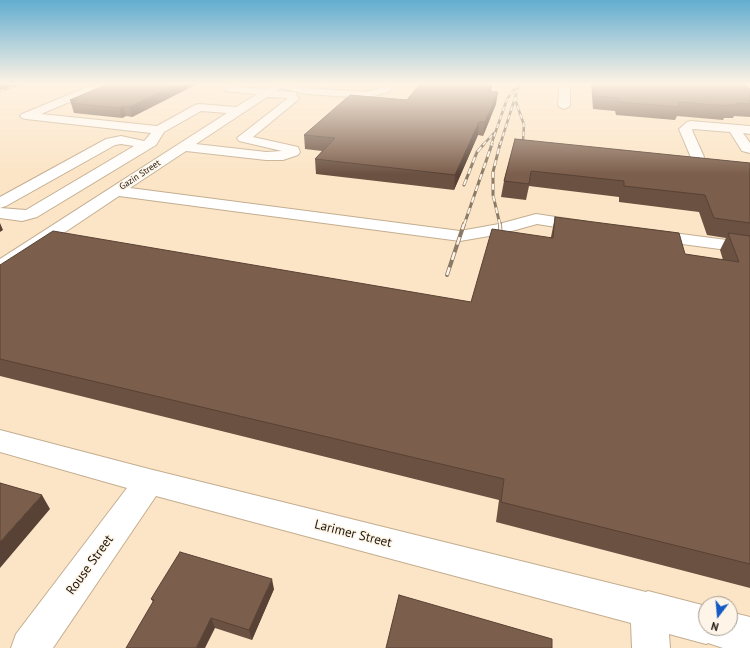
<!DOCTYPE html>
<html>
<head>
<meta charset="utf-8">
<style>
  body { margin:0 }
  #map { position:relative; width:750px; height:648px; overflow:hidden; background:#fce5c6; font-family:"PT Sans",sans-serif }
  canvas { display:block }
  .north { position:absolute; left:698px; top:596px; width:40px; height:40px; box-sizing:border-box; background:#fef5e8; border:1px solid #a49b8f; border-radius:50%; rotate:196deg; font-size:11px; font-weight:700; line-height:16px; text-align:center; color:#1d150a }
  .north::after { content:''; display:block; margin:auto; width:14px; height:18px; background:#145ac5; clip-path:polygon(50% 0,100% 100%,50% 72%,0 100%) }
</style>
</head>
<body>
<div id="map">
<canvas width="750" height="648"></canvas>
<div class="north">N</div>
</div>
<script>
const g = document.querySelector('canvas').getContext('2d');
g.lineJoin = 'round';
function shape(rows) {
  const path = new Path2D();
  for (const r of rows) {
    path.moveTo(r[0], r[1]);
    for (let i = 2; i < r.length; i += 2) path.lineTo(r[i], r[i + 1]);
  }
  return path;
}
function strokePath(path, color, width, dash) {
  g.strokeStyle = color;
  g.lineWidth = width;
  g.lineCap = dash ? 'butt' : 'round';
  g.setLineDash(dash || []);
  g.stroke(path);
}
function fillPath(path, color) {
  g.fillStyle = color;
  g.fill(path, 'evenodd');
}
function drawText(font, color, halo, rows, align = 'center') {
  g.font = font + ' "PT Sans",sans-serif';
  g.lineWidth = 3;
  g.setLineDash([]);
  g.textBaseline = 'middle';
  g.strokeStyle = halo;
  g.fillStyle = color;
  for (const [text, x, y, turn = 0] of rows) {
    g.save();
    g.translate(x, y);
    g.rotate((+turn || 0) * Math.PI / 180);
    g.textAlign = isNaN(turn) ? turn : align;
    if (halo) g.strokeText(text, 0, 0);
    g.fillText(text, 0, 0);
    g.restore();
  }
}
const minor = shape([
  [97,83,111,83,110,85,41,114,157,126,195,105,199,104,236,107,257,94,225,91,224,89,225,87,232,83,244,83,240,87,265,89,274,83,287,83,306,88,366,92,381,88,385,83,395,83,389,92,366,98,306,94,281,88,276,91,295,92,299,99,253,137,298,147,300,152,298,155,283,160,266,160,186,151,130,188,460,231,499,224,536,214,582,221,588,222,591,226,588,230,582,231,537,224,501,234,460,241,119,196,7,271,0,273,0,259,227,113,201,111,164,132,156,145,37,217,22,221,0,218,0,208,26,210,134,146,121,144,115,145,6,206,0,208,0,197,106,139,121,136,144,141,146,139,151,133,26,119,22,118,20,116,22,114,97,83],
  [267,97,288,98,237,138,239,141,282,151,266,152,196,144,267,97],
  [560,83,570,83,570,106,564,109,558,106,560,83],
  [691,121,750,126,750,134,743,133,750,143,750,153,742,151,730,132,693,129,692,130,704,157,702,160,697,161,692,160,679,129,687,122,691,121],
  [650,230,750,243,750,253,644,239,641,235,644,231,650,230],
  [0,430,149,469,646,592,648,591,706,606,706,628,730,628,730,612,750,617,750,648,723,648,708,643,706,644,669,634,670,648,632,648,631,623,156,496,53,648,11,648,16,634,127,488,0,452,0,430]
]);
strokePath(minor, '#c3ae90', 2);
fillPath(minor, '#fff');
const railFar2 = shape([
  [0,91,24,83],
  [516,97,516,102,524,125,523,141],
  [483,145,494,133],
  [491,145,507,99,519,83],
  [500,145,519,85]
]);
const railFar1 = shape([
  [464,185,477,152,484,144],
  [464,225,492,144],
  [500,225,493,195,493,172,500,144]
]);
const rail = shape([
  [500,224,501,240],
  [447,275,464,224]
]);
strokePath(railFar2, '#8a7a66', 2.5);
strokePath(railFar1, '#8a7a66', 3);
strokePath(rail, '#8a7a66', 4);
strokePath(railFar2, '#fef5e8', 1.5, [4.5]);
strokePath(railFar1, '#fef5e8', 2, [6]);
strokePath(rail, '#fef5e8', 2.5, [8]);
fillPath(shape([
  [199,83,132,117,126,116,122,118,74,113,70,100],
  [421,83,492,83,491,91,496,104,483,136,478,135,454,190,316,174,315,159,322,151,305,149,304,135,407,100],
  [591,83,735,83,736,84,750,89,750,117,734,116,733,118,724,118,723,120,677,116,675,120,616,115,615,111,593,109],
  [515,139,750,163,750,588,496,522,499,500,0,376,0,265,471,302,551,237,555,217,685,254,723,260,720,250,726,238,707,235,699,212,619,202,619,197,529,186,526,200,501,197,504,181],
  [274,589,252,640,215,628,153,602,151,599]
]), '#6b5141');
fillPath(shape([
  [0,83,20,83,0,90],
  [179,83,199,83,132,117,130,107],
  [491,83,492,83,491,92,487,91],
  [498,92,496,104,483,136,485,122],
  [123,106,126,116,122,118,119,108],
  [479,122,478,135,454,190,455,175],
  [0,223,3,230,0,232],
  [42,495,50,509,0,568,0,542],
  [272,579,274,589,252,640,249,630],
  [211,618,215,628,205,648,196,648]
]), '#574235');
const building = shape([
  [110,83,179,83,130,107,123,106,119,108,71,103,77,100,70,100,110,83],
  [421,83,491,83,487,91,498,92,485,122,479,122,455,175,315,159,335,138,304,135,350,95,407,100,421,83],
  [595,83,735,83,736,84,746,85,750,89,750,104,736,103,738,105,727,105,728,106,678,102,679,107,619,102,618,98,595,96,595,83],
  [515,139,750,163,750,223,714,218,705,195,624,186,624,181,531,171,529,184,504,181,515,139],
  [555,217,679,233,685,254,739,262,728,233,750,236,750,564,501,502,504,479,0,359,0,265,53,231,471,302,492,229,553,238,555,217],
  [0,483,42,495,0,542,0,483],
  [180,552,272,579,249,630,211,618,196,648,126,648,154,600,151,599,180,552],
  [399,595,552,639,552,648,386,648,399,595]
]);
fillPath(building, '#7c5e4c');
strokePath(building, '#574235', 1);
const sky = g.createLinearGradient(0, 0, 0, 174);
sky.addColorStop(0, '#62add0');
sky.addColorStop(0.48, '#fef3e5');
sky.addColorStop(1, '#fef3e500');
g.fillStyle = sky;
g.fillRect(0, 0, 750, 174);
drawText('9px', '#1d150a', '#fef5e8', [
  ["Gazin Street",140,175,-33]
]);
drawText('13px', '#1d150a', '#fef5e8', [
  ["Larimer Street",353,534,14],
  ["Rouse Street",90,565,-54]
]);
</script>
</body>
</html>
